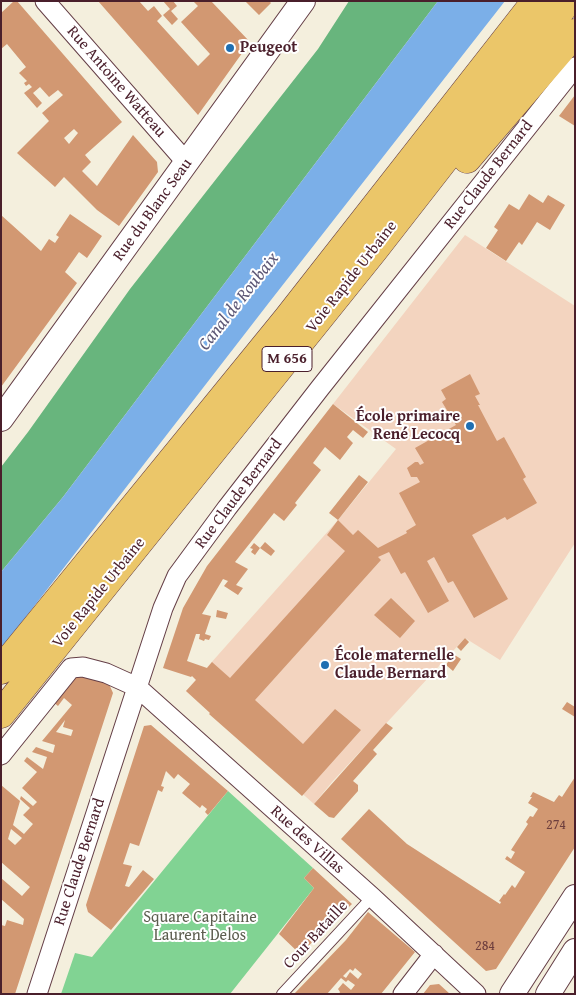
<!DOCTYPE html>
<html>
<head>
<meta charset="utf-8">
<style>
  body { margin:0 }
  #map { position:relative; width:576px; height:995px; overflow:hidden; background:#f4efdd; font-family:"Gentium Book Plus",serif }
  canvas { display:block }
  .frame { position:absolute; inset:0; border:2px solid #4a1f2b; pointer-events:none }
</style>
</head>
<body>
<div id="map">
<canvas width="576" height="995"></canvas>
<div class="frame"></div>
</div>
<script>
const g = document.querySelector('canvas').getContext('2d');
g.lineJoin = 'round';
function fillPath(path, color) {
  g.fillStyle = color;
  g.fill(path, 'evenodd');
}
function shape(rows) {
  const path = new Path2D();
  for (const r of rows) {
    path.moveTo(r[0], r[1]);
    for (let i = 2; i < r.length; i += 2) path.lineTo(r[i], r[i + 1]);
  }
  return path;
}
function strokePath(path, color, width, dash) {
  g.strokeStyle = color;
  g.lineWidth = width;
  g.lineCap = dash ? 'butt' : 'round';
  g.setLineDash(dash || []);
  g.stroke(path);
}
function drawText(font, color, halo, rows, align = 'center') {
  g.font = font + ' "Gentium Book Plus",serif';
  g.lineWidth = 4;
  g.setLineDash([]);
  g.textBaseline = 'middle';
  g.strokeStyle = halo;
  g.fillStyle = color;
  for (const [text, x, y, turn = 0] of rows) {
    g.save();
    g.translate(x, y);
    g.rotate((+turn || 0) * Math.PI / 180);
    g.textAlign = isNaN(turn) ? turn : align;
    if (halo) g.strokeText(text, 0, 0);
    g.fillText(text, 0, 0);
    g.restore();
  }
}
fillPath(shape([
  [465,235,575,306,575,543,500,660,465,638,332,782,314,804,186,691,338,520,396,449,333,404]
]), '#f3d4bf');
fillPath(shape([
  [228,791,313,868,304,878,314,888,230,994,61,994,75,953,92,957]
]), '#81d393');
fillPath(shape([
  [349,1,438,1,63,497,1,572,1,467,28,432,130,289,318,49]
]), '#68b57d');
fillPath(shape([
  [438,1,505,1,271,300,1,649,1,572,63,497]
]), '#7bafe8');
fillPath(shape([
  [14,1,17,1,122,122,85,155,91,162,82,171,97,186,133,135,157,162,158,172,119,226,97,210,64,177,55,187,17,153,49,121,42,113,63,95,58,90,49,97,40,87,33,93,42,103,37,108,24,93,32,87,29,84,26,86,24,83,27,81,19,73,26,67,7,44,1,49,1,13],
  [74,129,78,133,69,144,64,138],
  [98,1,139,1,148,11,154,6,162,16,157,21,198,66,210,54,181,22,198,6,193,1,211,1,250,42,198,115],
  [163,1,173,1,177,6,171,11,178,19,172,25,163,15,170,9],
  [245,1,269,1,271,3,259,15],
  [575,95,575,126,559,116],
  [529,194,543,203,548,195,565,205,550,230,537,222,522,245,519,242,506,261,486,248,498,230,494,227,509,204,519,210],
  [70,214,102,236,87,258,79,252,65,272,77,283,1,387,1,215,41,251,49,239,55,243,59,237,56,235],
  [470,374,480,394,475,396,480,405,478,405,497,441,504,437,526,477,523,479,537,503,507,520,505,517,472,535,508,599,474,618,453,581,448,583,434,557,427,561,449,601,428,613,405,572,401,574,389,552,378,557,381,560,255,700,303,744,335,709,361,730,302,796,209,714,210,713,186,691,196,680,192,676,191,677,163,668,183,608,207,566,333,404,368,432,363,438,353,430,347,437,353,443,340,460,325,447,313,463,321,470,295,503,297,505,284,521,274,513,235,562,248,569,236,585,243,588,238,595,224,586,228,581,223,579,202,614,211,616,205,634,211,636,209,640,205,639,204,641,199,639,200,634,196,634,187,661,207,668,212,662,230,678,345,551,327,535,338,520,329,513,359,475,368,482,338,520,353,535,358,530,378,548,407,533,406,531,416,525,399,493,420,482,417,477,411,477,407,468,415,462,418,462,420,465,424,463,415,448,456,425,442,402,446,399,441,390],
  [265,542,275,551,271,556,260,548,255,555,251,552,253,549,250,548,254,543,260,548],
  [391,598,415,621,400,638,374,615],
  [217,610,228,613,226,619,216,617],
  [465,638,469,642,461,651,457,647],
  [453,654,461,659,453,671,446,665],
  [75,673,109,684,113,693,15,994,1,994,1,925,5,926,7,920,23,925,24,919,1,899,1,878,22,896,30,887,1,862,1,785,20,801,13,825,24,834,33,824,23,815,30,808,20,799,21,796,33,806,37,802,22,788,37,772,24,761,27,757,43,769,47,757,32,752,36,747,53,753,55,745,42,741,72,705,64,698,58,706,52,701],
  [65,720,63,727,73,730,71,736,56,732],
  [11,829,22,838,15,845,8,839],
  [567,702,575,707,575,717,562,709],
  [386,723,393,728,373,750,377,754,353,781,358,785,358,791,334,818,329,817,314,804],
  [151,725,228,791,208,815,205,812,207,809,202,805,200,808,182,793,190,784,178,774,174,779,166,771,161,786,164,787,162,792,158,790,139,846,130,843,123,864,132,866,125,886,129,887,143,870,154,879,111,930,88,912,86,905,144,726],
  [575,777,575,847,496,969,486,971,341,839,369,809,407,844,500,904,501,902,499,901,504,894,505,895,512,885,515,888,525,872,505,859,507,856,511,859,515,852,511,850,528,824,526,822,530,816,533,817,538,809,528,803,532,797,530,797,533,792,554,802,559,795,562,797],
  [313,868,352,904,300,954,279,934,314,888,304,878],
  [368,912,415,952,381,994,339,994,340,992,338,989,343,983,351,990,355,985,348,980,346,982,341,978,327,994,294,994,346,940],
  [355,968,362,974,358,979,350,972,346,978,343,976,350,969,353,971],
  [439,984,450,994,423,994,430,985]
]), '#d29872');
const service = shape([
  [282,994,372,897]
]);
const minor = shape([
  [45,1,187,163],
  [1,755,71,668,83,667,106,673,137,687,372,897,476,994],
  [37,994,163,608,177,576,227,508,320,388,575,67],
  [403,994,434,954]
]);
const tertiary = shape([
  [1,419,303,1],
  [512,994,575,897],
  [548,994,575,951]
]);
const trunk = shape([
  [467,159,575,33],
  [1,670,287,319,536,1],
  [1,714,374,250,568,1]
]);
strokePath(service, '#643e46', 12);
strokePath(minor, '#643e46', 21);
strokePath(tertiary, '#643e46', 26);
strokePath(trunk, '#643e46', 29);
strokePath(service, '#fff', 10);
strokePath(minor, '#fff', 19);
strokePath(tertiary, '#fff', 24);
strokePath(trunk, '#ebc669', 28);
for (const [x, y, r, color] of [
  [230,48,5,"#1f6fb2"],
  [470,426,5,"#1f6fb2"],
  [325,665,5,"#1f6fb2"]
]) {
  const dot = new Path2D();
  dot.arc(x, y, r, 0, 2 * Math.PI);
  g.fillStyle = color;
  g.fill(dot);
  strokePath(dot, '#fff', 2);
}
drawText('14px', '#6c3d3d', null, [
  ["274",556,825],
  ["284",485,946]
]);
for (const [x, y, w] of [
  [287,359,50]
]) {
  const box = new Path2D();
  box.roundRect(x - w / 2, y - 12.5, w, 25, 4);
  g.fillStyle = '#fff';
  g.fill(box);
  strokePath(box, '#4a1f2b', 1);
}
drawText('bold 15px', '#4a1f2b', null, [
  ["M 656",287,359]
]);
drawText('bold 16px', '#4a1f2b', '#fff', [
  ["Peugeot",240,48],
  ["École primaire",460,417,"right"],
  ["René Lecocq",460,435,"right"],
  ["École maternelle",335,656],
  ["Claude Bernard",335,674]
], 'left');
drawText('16px', '#4a1f2b', '#fff', [
  ["Rue Antoine Watteau",116,82,49],
  ["Rue Claude Bernard",489,175,-52],
  ["Rue du Blanc Seau",153,210,-54],
  ["Voie Rapide Urbaine",352,277,-52],
  ["Rue Claude Bernard",239,494,-53],
  ["Voie Rapide Urbaine",99,593,-51],
  ["Rue des Villas",307,840,42],
  ["Rue Claude Bernard",80,862,-72],
  ["Cour Bataille",316,935,-47]
]);
drawText('16px', '#5d5e4f', '#fff', [
  ["Square Capitaine",200,918],
  ["Laurent Delos",200,936]
]);
drawText('italic 18px', '#5e5977', '#fff', [
  ["Canal de Roubaix",239,302,-52]
]);
</script>
</body>
</html>
